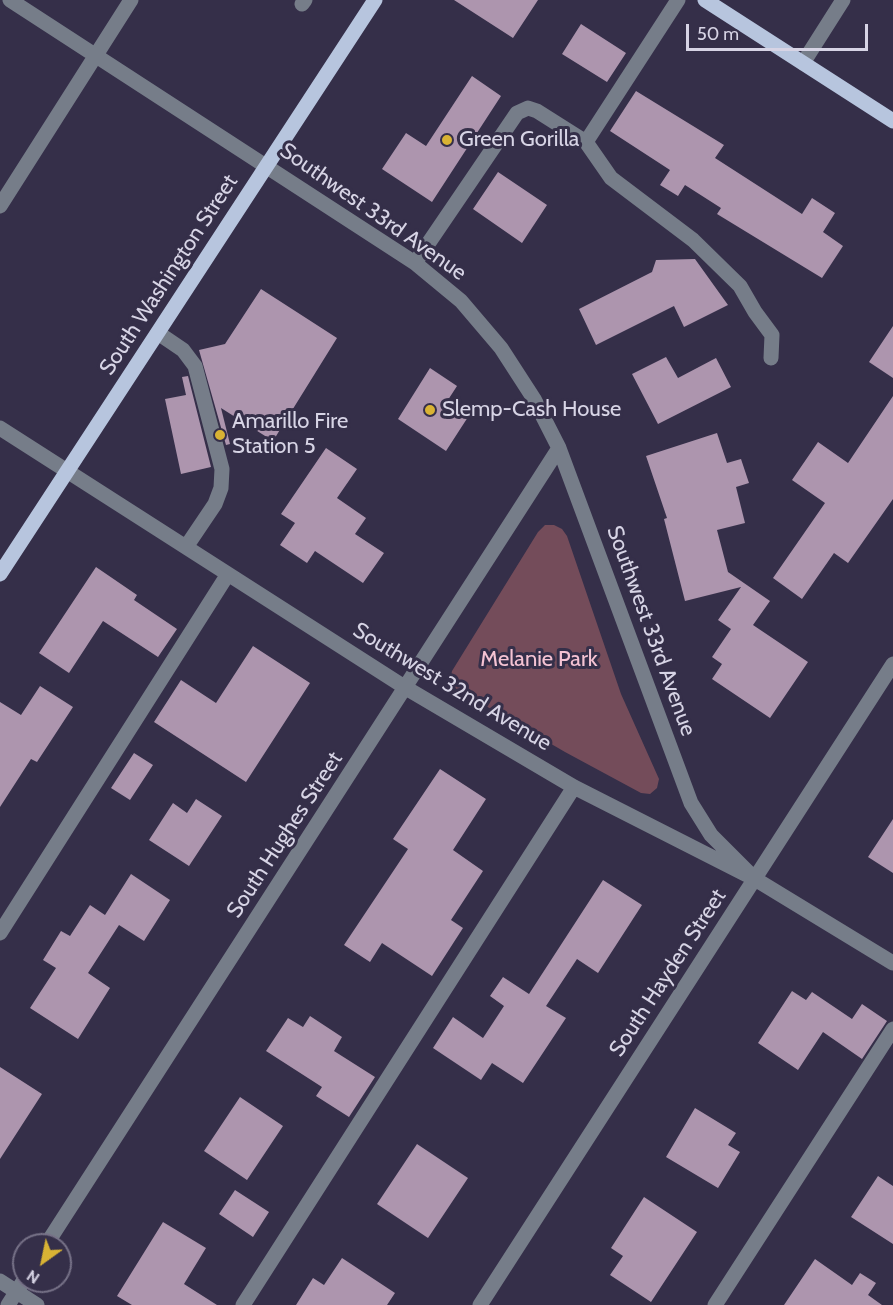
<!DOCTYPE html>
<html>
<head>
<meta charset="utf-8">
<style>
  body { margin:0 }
  #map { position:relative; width:893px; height:1305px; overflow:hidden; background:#352f49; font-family:Cabin,sans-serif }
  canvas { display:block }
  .north { position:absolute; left:12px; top:1233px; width:60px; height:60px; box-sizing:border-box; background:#352f49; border:2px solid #767187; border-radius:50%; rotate:213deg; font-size:16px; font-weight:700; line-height:24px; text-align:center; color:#d7d4e5 }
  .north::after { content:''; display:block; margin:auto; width:21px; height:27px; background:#d9b334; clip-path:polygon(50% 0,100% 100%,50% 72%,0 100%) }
  .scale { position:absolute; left:686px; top:24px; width:182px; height:27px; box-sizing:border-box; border:3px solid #d7d4e5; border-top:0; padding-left:8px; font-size:18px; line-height:21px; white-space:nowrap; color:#d7d4e5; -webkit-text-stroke:4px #352f49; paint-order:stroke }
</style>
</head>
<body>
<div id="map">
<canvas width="893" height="1305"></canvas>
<div class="north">N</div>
<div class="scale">50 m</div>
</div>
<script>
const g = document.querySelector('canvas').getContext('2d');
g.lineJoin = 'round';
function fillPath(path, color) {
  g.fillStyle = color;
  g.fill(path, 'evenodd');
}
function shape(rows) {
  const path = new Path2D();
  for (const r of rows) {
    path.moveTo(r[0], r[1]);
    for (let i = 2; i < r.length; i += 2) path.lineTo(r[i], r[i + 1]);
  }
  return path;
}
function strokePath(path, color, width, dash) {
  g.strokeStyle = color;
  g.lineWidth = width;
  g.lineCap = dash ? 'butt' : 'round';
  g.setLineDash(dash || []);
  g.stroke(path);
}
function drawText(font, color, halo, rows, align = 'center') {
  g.font = font + ' Cabin,sans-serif';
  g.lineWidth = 6;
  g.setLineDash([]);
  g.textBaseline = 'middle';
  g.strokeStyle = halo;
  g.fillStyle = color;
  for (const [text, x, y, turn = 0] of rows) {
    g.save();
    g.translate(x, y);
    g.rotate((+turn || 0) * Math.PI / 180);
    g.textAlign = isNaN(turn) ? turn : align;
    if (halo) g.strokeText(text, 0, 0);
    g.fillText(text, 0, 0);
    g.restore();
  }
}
fillPath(shape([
  [545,525,554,525,562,529,567,536,621,694,659,779,657,788,650,794,641,793,565,752,455,688,450,681,452,671,538,532]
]), '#744c5a');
fillPath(shape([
  [454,0,538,0,513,38],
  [581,24,626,53,607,82,562,54],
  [472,76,501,96,432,202,382,169,406,133,426,146],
  [636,91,724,145,715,158,802,214,812,198,835,213,823,232,843,246,822,278,717,214,721,208,685,185,678,196,660,185,670,170,610,131],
  [498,172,547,205,522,243,473,209],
  [695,259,728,305,684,327,674,306,596,345,579,309,652,272,656,260],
  [261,289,337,338,273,441,221,408,230,444,226,445,199,350,225,344],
  [893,326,893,378,869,362],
  [666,357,678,378,716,358,731,387,658,424,632,374],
  [430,368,457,386,446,403,468,417,446,451,398,419],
  [188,376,211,467,181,474,165,399,186,395,182,377],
  [893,396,893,499,848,563,834,553,802,599,773,578,825,503,792,480,818,442,848,463],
  [717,433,727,463,741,459,749,483,736,487,745,523,717,530,728,572,770,601,753,625,808,662,770,718,712,679,722,664,712,657,731,629,718,620,741,587,685,601,664,519,667,518,646,456],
  [326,448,357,469,337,498,366,518,355,534,384,553,363,583,315,551,307,563,280,545,295,523,281,514],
  [96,567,137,595,134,600,177,629,158,657,103,621,69,673,39,653],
  [253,646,310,683,246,782,154,722,181,680,216,703],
  [40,686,73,707,37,762,31,759,0,807,0,702,21,715],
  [134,753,153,765,130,800,111,788],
  [440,769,486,799,453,850,483,871,451,920,463,928,432,976,382,943,370,962,344,945,408,849,393,839],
  [196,799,222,816,189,866,149,840,173,803,187,813],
  [893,819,893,873,868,857],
  [131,874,170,900,144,941,119,925,88,973,110,988,78,1039,30,1008,56,968,43,960,61,931,70,936,90,905,105,915],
  [603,880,642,905,598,973,577,959,546,1006,566,1018,523,1083,492,1063,481,1080,433,1048,453,1017,483,1038,504,1006,490,996,503,977,529,994],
  [792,991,806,1000,812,992,852,1019,862,1004,887,1021,862,1059,823,1032,798,1070,758,1043],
  [310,1016,342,1037,334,1051,375,1077,349,1117,316,1096,322,1087,266,1051,288,1018,303,1027],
  [0,1067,42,1094,0,1159],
  [240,1097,283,1126,247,1180,204,1151],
  [695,1108,736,1133,728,1145,740,1152,718,1188,666,1157],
  [417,1144,468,1178,428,1238,377,1204],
  [878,1176,893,1186,893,1244,851,1217],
  [235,1190,269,1212,253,1237,219,1214],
  [644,1197,697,1232,651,1302,610,1275,623,1256,611,1248],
  [163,1222,206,1248,184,1284,217,1305,132,1305,117,1296],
  [342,1258,395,1293,387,1305,296,1305,313,1278,324,1285],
  [815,1259,852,1285,860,1273,876,1283,868,1295,882,1305,784,1305]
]), '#ad95ae');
strokePath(shape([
  [10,0,415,263,461,301,501,348,534,399,559,448,691,803,711,835,755,879],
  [678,0,586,142,611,178,693,240,740,286,755,312,772,335,771,358],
  [302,4,305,0],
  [803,63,843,0],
  [0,206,131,0],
  [415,263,517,113,528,108,537,111,586,142],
  [158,333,183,350,195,366,222,469,221,488,215,504,186,547],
  [0,428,406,688,574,787,755,879,893,963],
  [0,933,228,574],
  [46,1245,559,448],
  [0,1281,37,1305],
  [8,1305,24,1280],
  [243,1305,574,787],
  [480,1305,893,664],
  [715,1305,893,1029]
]), '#767d89', 15);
strokePath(shape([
  [705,0,893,121],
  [0,574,375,0]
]), '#b7c5de', 15);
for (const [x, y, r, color] of [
  [447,140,6,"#d9b334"],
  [430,410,6,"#d9b334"],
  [220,435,6,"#d9b334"]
]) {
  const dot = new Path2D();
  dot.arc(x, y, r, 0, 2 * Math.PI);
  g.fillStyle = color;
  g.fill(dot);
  strokePath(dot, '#352f49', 2);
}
drawText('22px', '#d7d4e5', '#352f49', [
  ["Green Gorilla",459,140],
  ["Slemp-Cash House",442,410],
  ["Amarillo Fire",232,422],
  ["Station 5",232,447]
], 'left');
drawText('22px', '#d7d4e5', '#352f49', [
  ["Southwest 33rd Avenue",373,212,35],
  ["South Washington Street",169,275,-57],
  ["Southwest 33rd Avenue",651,631,70],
  ["Southwest 32nd Avenue",452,687,31],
  ["South Hughes Street",285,835,-57],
  ["South Hayden Street",668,973,-57]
]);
drawText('22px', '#f5c3d3', '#352f49', [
  ["Melanie Park",539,660]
]);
</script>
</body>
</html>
